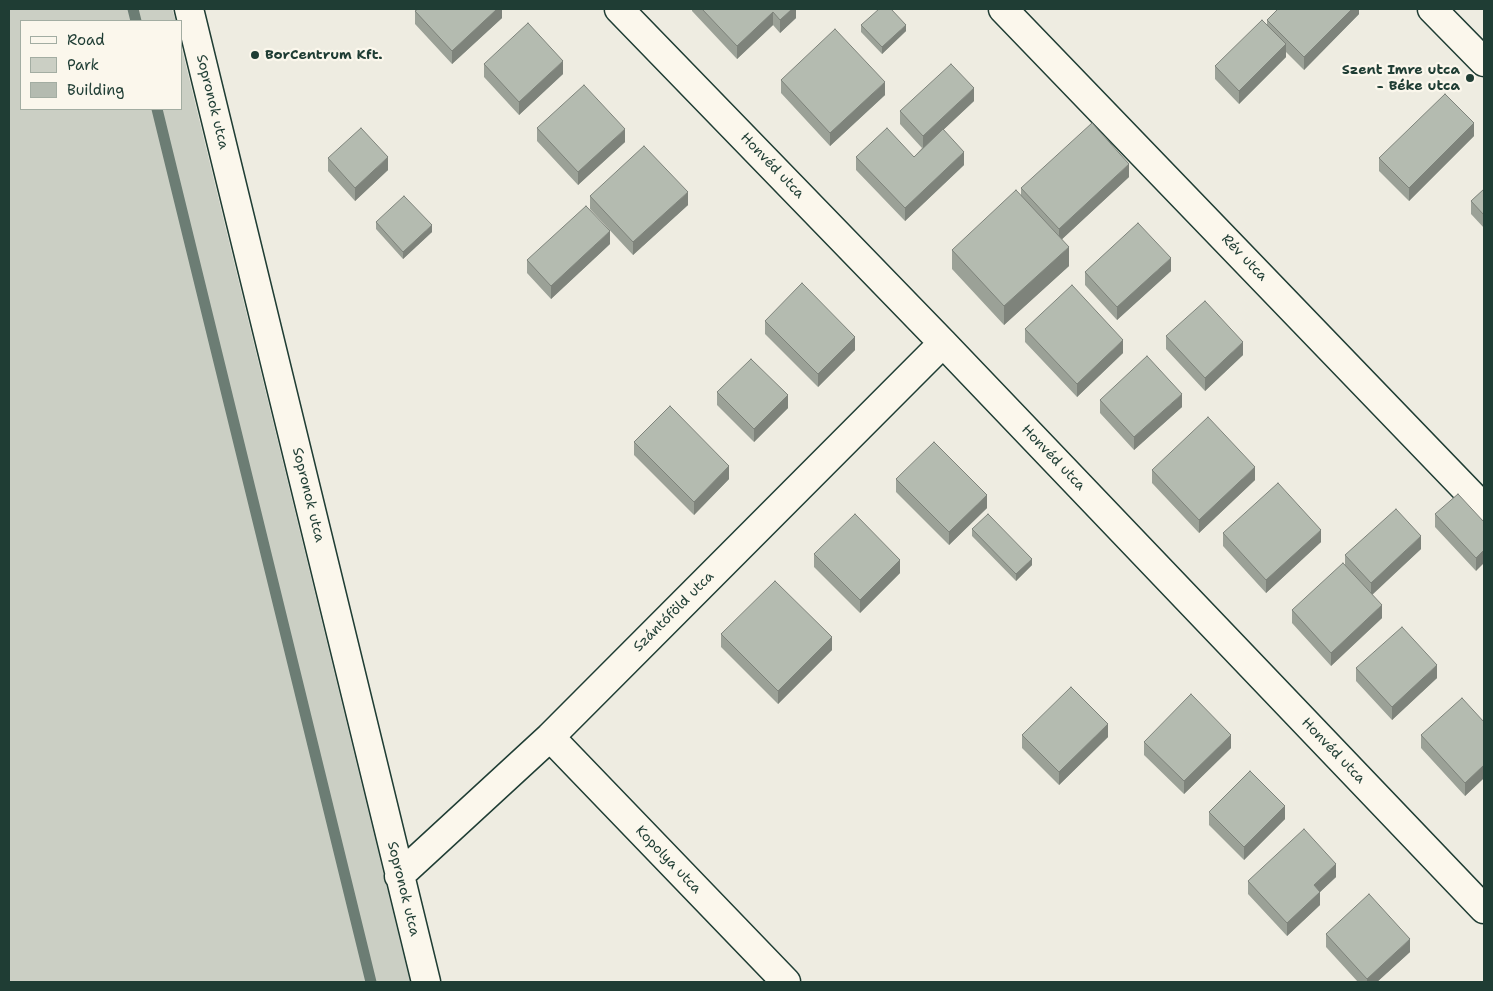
<!DOCTYPE html>
<html>
<head>
<meta charset="utf-8">
<style>
  body { margin:0 }
  #map { position:relative; width:1493px; height:991px; overflow:hidden; background:#eeece1; font-family:"Shantell Sans",sans-serif }
  canvas { display:block }
  .frame { position:absolute; inset:0; border:10px solid #1f3d34; pointer-events:none }
  .legend { position:absolute; left:20px; top:20px; width:162px; height:90px; box-sizing:border-box; background:#fbf7ec; border:1px solid #a3ada2; margin:0; padding:6px 9px; list-style:none; font-size:15px; color:#1f3d34 }
  .legend li { display:flex; align-items:center; gap:10px; height:25px }
  .legend b { width:25px; border:1px solid #a3ada2 }
</style>
</head>
<body>
<div id="map">
<canvas width="1493" height="991"></canvas>
<div class="frame"></div>
<ul class="legend">
<li><b style="height:6px;background:#fbf7ec"></b>Road</li>
<li><b style="height:14px;background:#cbcfc4"></b>Park</li>
<li><b style="height:14px;background:#b4bbb0"></b>Building</li>
</ul>
</div>
<script>
const g = document.querySelector('canvas').getContext('2d');
g.lineJoin = 'round';
function fillPath(path, color) {
  g.fillStyle = color;
  g.fill(path, 'evenodd');
}
function shape(rows) {
  const path = new Path2D();
  for (const r of rows) {
    path.moveTo(r[0], r[1]);
    for (let i = 2; i < r.length; i += 2) path.lineTo(r[i], r[i + 1]);
  }
  return path;
}
function strokePath(path, color, width, dash) {
  g.strokeStyle = color;
  g.lineWidth = width;
  g.lineCap = dash ? 'butt' : 'round';
  g.setLineDash(dash || []);
  g.stroke(path);
}
function drawText(font, color, halo, rows, align = 'center') {
  g.font = font + ' "Shantell Sans",sans-serif';
  g.lineWidth = 4.5;
  g.setLineDash([]);
  g.textBaseline = 'middle';
  g.strokeStyle = halo;
  g.fillStyle = color;
  for (const [text, x, y, turn = 0] of rows) {
    g.save();
    g.translate(x, y);
    g.rotate((+turn || 0) * Math.PI / 180);
    g.textAlign = isNaN(turn) ? turn : align;
    if (halo) g.strokeText(text, 0, 0);
    g.fillText(text, 0, 0);
    g.restore();
  }
}
fillPath(shape([
  [9,9,172,9,176,21,21,21,21,109,181,109,181,45,410,982,9,982]
]), '#cbcfc4');
strokePath(shape([
  [133,9,136,21],
  [157,109,371,982]
]), '#6c7d74', 11);
const minor = shape([
  [189,9,426,982],
  [619,9,943,343,1484,909],
  [1003,9,1484,508],
  [1432,9,1484,62],
  [550,737,786,982],
  [399,876,550,737,943,343]
]);
strokePath(minor, '#1f3d34', 31);
strokePath(minor, '#fbf7ec', 28);
fillPath(shape([
  [502,9,502,18,452,64,415,24,415,11],
  [692,9,796,9,796,18,780,33,773,25,737,59,692,11],
  [1359,9,1359,14,1304,70,1286,52,1286,57,1239,104,1215,79,1215,66,1267,26,1267,20],
  [861,25,906,31,882,54,861,32],
  [484,64,563,74,519,115,484,77],
  [781,80,885,95,830,146,781,93],
  [974,101,943,130,964,165,905,221,856,170,856,157,914,157,922,148,900,124,900,111],
  [537,128,625,142,578,185,537,141],
  [1474,136,1409,201,1379,171,1379,158],
  [328,158,388,170,355,201,328,171],
  [1129,177,1062,239,1069,266,1004,325,952,269,952,250,1021,195,1021,188],
  [1484,189,1484,228,1471,214,1471,201],
  [590,196,688,205,633,255,590,209],
  [376,222,432,232,403,259,376,229],
  [610,244,551,299,527,273,527,260],
  [1171,271,1117,320,1085,285,1085,272],
  [765,321,855,350,818,387,765,334],
  [1025,329,1123,353,1077,397,1025,342],
  [1166,336,1243,355,1205,391,1166,349],
  [717,392,788,408,754,442,717,405],
  [1100,400,1182,407,1134,450,1100,413],
  [634,442,729,479,694,515,634,455],
  [1152,470,1255,480,1199,533,1152,483],
  [896,479,987,508,949,545,896,492],
  [1435,514,1484,522,1476,571,1435,527],
  [972,529,1032,565,1016,581,972,536],
  [1223,533,1321,542,1266,593,1223,546],
  [1421,549,1372,594,1382,618,1331,666,1292,623,1292,610,1345,566,1345,555],
  [814,554,900,573,860,613,814,567],
  [721,634,832,650,778,704,721,647],
  [1356,668,1437,678,1392,720,1356,681],
  [1484,722,1484,778,1465,796,1421,748,1421,735],
  [1022,735,1108,737,1059,785,1022,748],
  [1144,742,1231,748,1184,794,1144,755],
  [1209,812,1285,819,1244,860,1209,825],
  [1336,877,1320,892,1320,905,1287,936,1248,894,1248,881],
  [1326,934,1410,952,1377,982,1358,982,1326,947]
]), '#9ba197');
fillPath(shape([
  [497,9,502,9,502,18,452,64,452,51],
  [792,9,796,9,796,18,780,33,780,20],
  [1352,9,1359,9,1359,14,1304,70,1304,57],
  [773,12,773,25,737,59,737,46],
  [906,25,906,31,882,54,882,47],
  [1286,44,1286,57,1239,104,1239,91],
  [563,61,563,74,519,115,519,102],
  [885,82,885,95,830,146,830,133],
  [974,88,974,101,923,149,923,136],
  [1474,123,1474,136,1409,201,1409,188],
  [625,129,625,142,578,185,578,172],
  [964,152,964,165,905,221,905,208],
  [388,157,388,170,355,201,355,188],
  [1129,164,1129,177,1059,242,1059,229],
  [688,192,688,205,633,255,633,242],
  [432,225,432,232,403,259,403,252],
  [610,231,610,244,551,299,551,286],
  [1069,247,1069,266,1004,325,1004,306],
  [1171,258,1171,271,1117,320,1117,307],
  [855,337,855,350,818,387,818,374],
  [1123,340,1123,353,1077,397,1077,384],
  [1243,342,1243,355,1205,391,1205,378],
  [1182,394,1182,407,1134,450,1134,437],
  [788,395,788,408,754,442,754,429],
  [729,466,729,479,694,515,694,502],
  [1255,467,1255,480,1199,533,1199,520],
  [987,495,987,508,949,545,949,532],
  [1321,530,1321,542,1266,593,1266,580],
  [1421,536,1421,549,1371,596,1371,583],
  [1484,550,1484,563,1476,571,1476,558],
  [1032,559,1032,565,1016,581,1016,574],
  [900,560,900,573,860,613,860,600],
  [1382,605,1382,618,1331,666,1331,653],
  [832,637,832,650,778,704,778,691],
  [1437,665,1437,678,1392,720,1392,707],
  [1108,724,1108,737,1059,785,1059,772],
  [1231,735,1231,748,1184,794,1184,781],
  [1484,765,1484,778,1465,796,1465,783],
  [1285,806,1285,819,1244,860,1244,847],
  [1336,864,1336,877,1320,892,1320,905,1287,936,1287,923,1314,885],
  [1410,939,1410,952,1377,982,1367,982,1367,979]
]), '#7e837b');
const building = shape([
  [418,9,497,9,452,51,415,11,418,9],
  [702,9,792,9,780,20,773,12,737,46,702,9],
  [879,9,891,9,906,25,882,47,861,25,879,9],
  [1278,9,1352,9,1304,57,1267,20,1278,9],
  [1262,20,1286,44,1239,91,1215,66,1262,20],
  [528,23,563,61,519,102,484,64,528,23],
  [835,29,885,82,830,133,781,80,835,29],
  [951,64,974,88,923,136,900,111,951,64],
  [584,85,625,129,578,172,537,128,584,85],
  [1445,94,1474,123,1409,188,1379,158,1445,94],
  [1092,123,1129,164,1059,229,1021,188,1092,123],
  [361,128,388,157,355,188,328,158,361,128],
  [887,128,914,157,943,129,964,152,905,208,856,157,887,128],
  [644,146,688,192,633,242,590,196,644,146],
  [1484,189,1484,215,1471,201,1484,189],
  [1016,190,1069,247,1004,306,952,250,1016,190],
  [404,196,432,225,403,252,376,222,404,196],
  [586,206,610,231,551,286,527,260,586,206],
  [1138,223,1171,258,1117,307,1085,272,1138,223],
  [802,283,855,337,818,374,765,321,802,283],
  [1072,285,1123,340,1077,384,1025,329,1072,285],
  [1205,301,1243,342,1205,378,1166,336,1205,301],
  [1147,356,1182,394,1134,437,1100,400,1147,356],
  [751,359,788,395,754,429,717,392,751,359],
  [670,406,729,466,694,502,634,442,670,406],
  [1208,417,1255,467,1199,520,1152,470,1208,417],
  [934,442,987,495,949,532,896,479,934,442],
  [1278,483,1321,530,1266,580,1223,533,1278,483],
  [1458,494,1484,522,1484,550,1476,558,1435,514,1458,494],
  [1396,509,1421,536,1371,583,1345,555,1396,509],
  [855,514,900,560,860,600,814,554,855,514],
  [988,514,1032,559,1016,574,972,529,988,514],
  [1343,563,1382,605,1331,653,1292,610,1343,563],
  [775,581,832,637,778,691,721,634,775,581],
  [1402,627,1437,665,1392,707,1356,668,1402,627],
  [1071,687,1108,724,1059,772,1022,735,1071,687],
  [1191,694,1231,735,1184,781,1144,742,1191,694],
  [1462,698,1484,722,1484,765,1465,783,1421,735,1462,698],
  [1250,771,1285,806,1244,847,1209,812,1250,771],
  [1304,829,1336,864,1314,885,1320,892,1287,923,1248,881,1304,829],
  [1369,894,1410,939,1367,979,1326,934,1369,894]
]);
fillPath(building, '#b4bbb0');
strokePath(building, '#7e837b', 1);
for (const [x, y, r, color] of [
  [255,55,5,"#1f3d34"],
  [1470,78,5,"#1f3d34"]
]) {
  const dot = new Path2D();
  dot.arc(x, y, r, 0, 2 * Math.PI);
  g.fillStyle = color;
  g.fill(dot);
  strokePath(dot, '#fbf7ec', 2);
}
drawText('bold 14px', '#1f3d34', '#fbf7ec', [
  ["BorCentrum Kft.",265,55],
  ["Szent Imre utca",1460,70,"right"],
  ["- Béke utca",1460,86,"right"]
], 'left');
drawText('14px', '#1f3d34', '#fbf7ec', [
  ["Sopronok utca",212,102,76],
  ["Honvéd utca",772,166,46],
  ["Rév utca",1244,258,46],
  ["Honvéd utca",1053,458,46],
  ["Sopronok utca",308,495,76],
  ["Szántóföld utca",674,612,-45],
  ["Honvéd utca",1333,751,46],
  ["Kopolya utca",668,860,46],
  ["Sopronok utca",403,889,76]
]);
</script>
</body>
</html>
